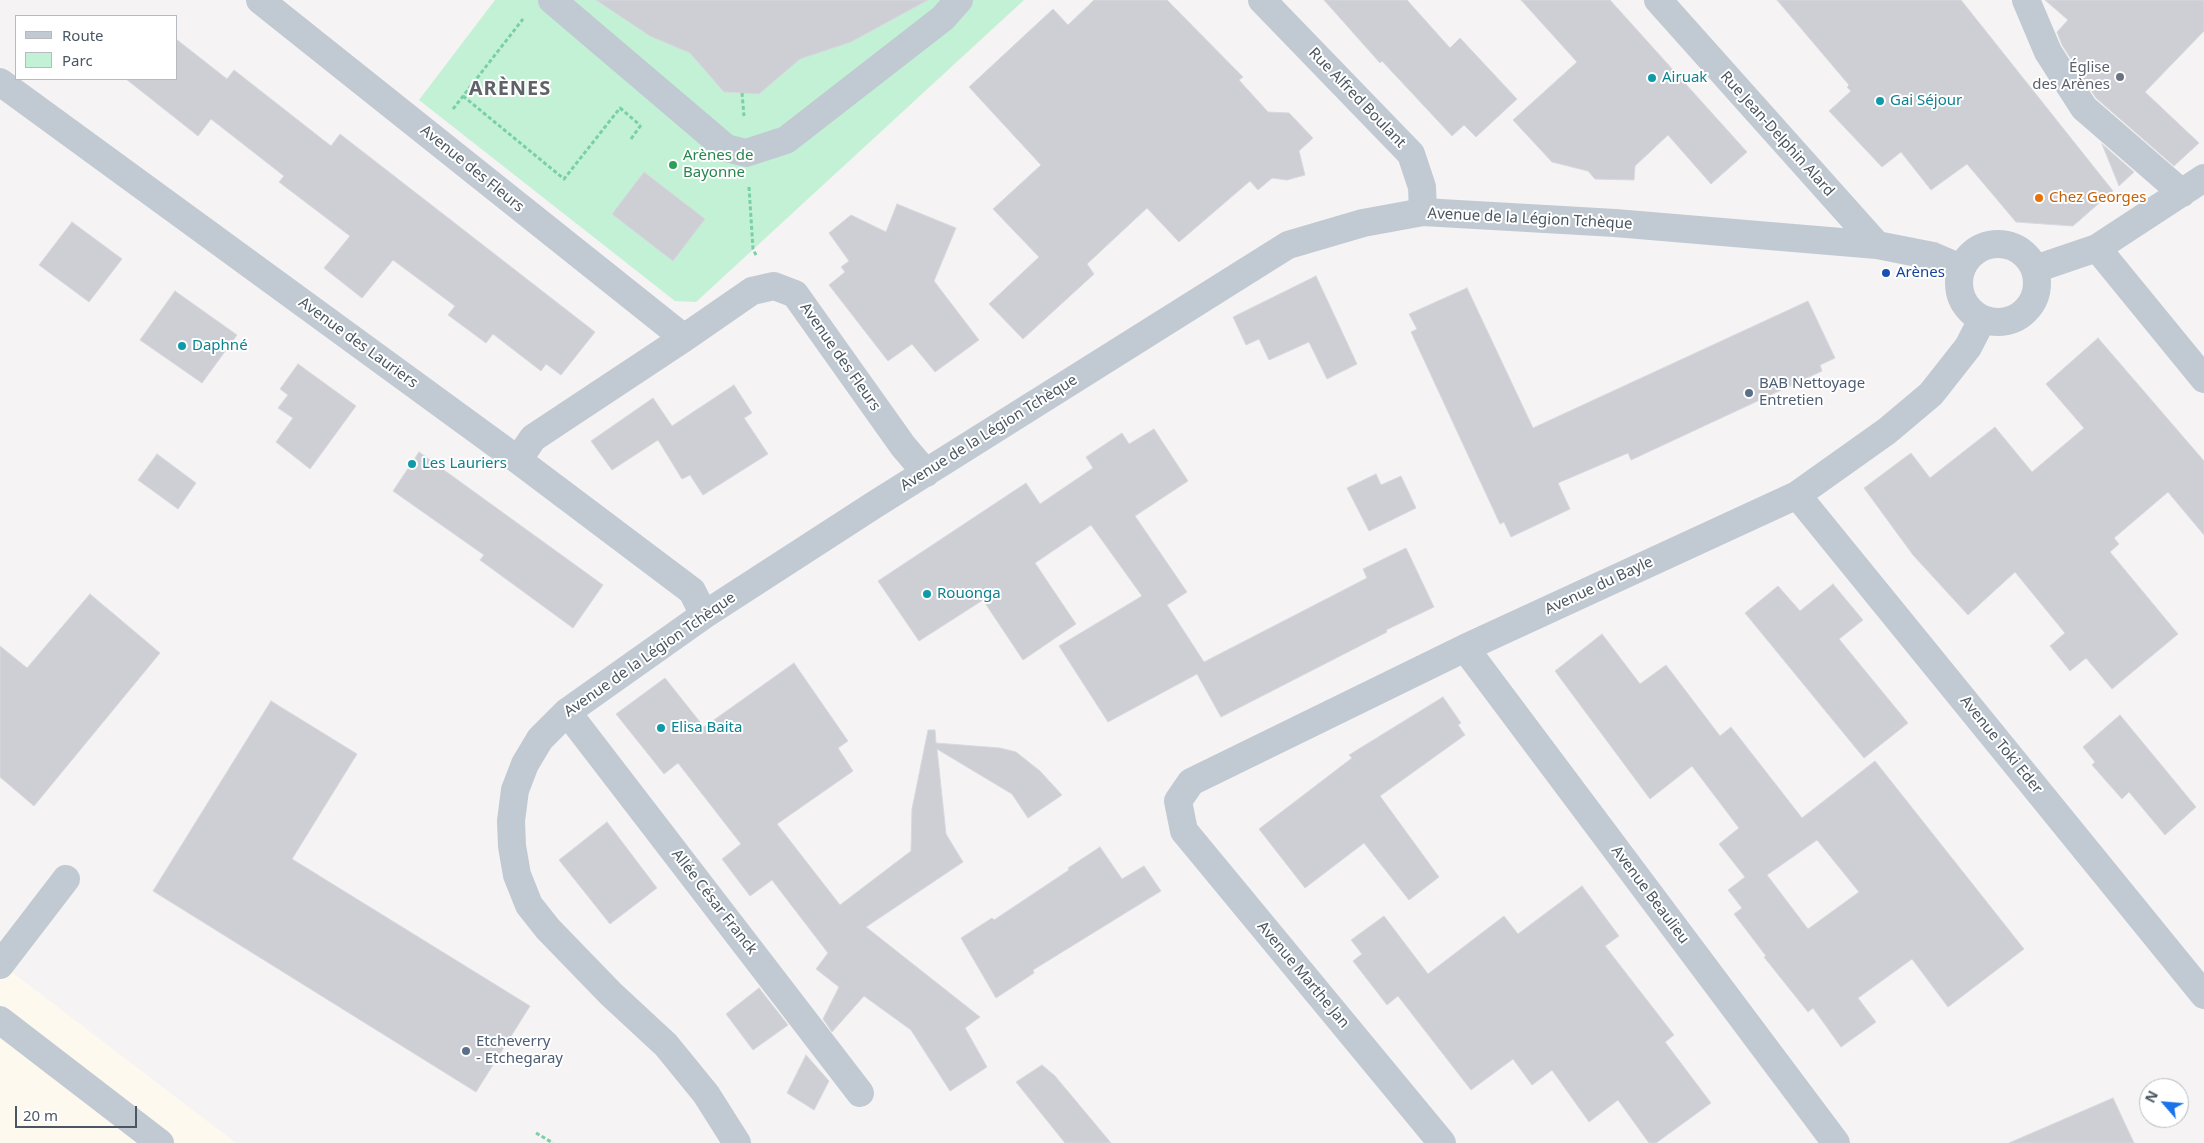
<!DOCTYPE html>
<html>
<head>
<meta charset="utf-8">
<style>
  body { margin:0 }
  #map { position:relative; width:2204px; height:1143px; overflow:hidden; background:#f5f3f3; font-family:"Noto Sans",sans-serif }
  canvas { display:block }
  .legend { position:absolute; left:15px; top:15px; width:162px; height:65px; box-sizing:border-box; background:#fff; border:1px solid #b7bbc0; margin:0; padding:6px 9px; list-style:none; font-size:15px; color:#4a5661 }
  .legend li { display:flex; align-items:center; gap:10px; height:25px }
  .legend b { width:25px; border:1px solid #b7bbc0 }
  .north { position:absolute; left:2139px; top:1078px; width:50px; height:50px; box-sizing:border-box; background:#fff; border:1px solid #b7bbc0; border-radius:50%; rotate:297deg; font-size:14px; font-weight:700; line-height:20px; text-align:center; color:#4a5661 }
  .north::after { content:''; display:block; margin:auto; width:18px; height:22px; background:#1a73e8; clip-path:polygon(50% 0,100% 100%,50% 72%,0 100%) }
  .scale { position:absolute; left:15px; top:1106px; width:122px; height:22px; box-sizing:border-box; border:2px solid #4a5661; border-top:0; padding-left:6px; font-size:15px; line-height:18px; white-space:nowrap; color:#4a5661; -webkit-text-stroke:4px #fff; paint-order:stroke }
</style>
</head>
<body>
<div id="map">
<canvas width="2204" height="1143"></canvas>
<ul class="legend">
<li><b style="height:6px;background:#c1cad2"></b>Route</li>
<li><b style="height:14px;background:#c3f1d5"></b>Parc</li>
</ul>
<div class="north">N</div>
<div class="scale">20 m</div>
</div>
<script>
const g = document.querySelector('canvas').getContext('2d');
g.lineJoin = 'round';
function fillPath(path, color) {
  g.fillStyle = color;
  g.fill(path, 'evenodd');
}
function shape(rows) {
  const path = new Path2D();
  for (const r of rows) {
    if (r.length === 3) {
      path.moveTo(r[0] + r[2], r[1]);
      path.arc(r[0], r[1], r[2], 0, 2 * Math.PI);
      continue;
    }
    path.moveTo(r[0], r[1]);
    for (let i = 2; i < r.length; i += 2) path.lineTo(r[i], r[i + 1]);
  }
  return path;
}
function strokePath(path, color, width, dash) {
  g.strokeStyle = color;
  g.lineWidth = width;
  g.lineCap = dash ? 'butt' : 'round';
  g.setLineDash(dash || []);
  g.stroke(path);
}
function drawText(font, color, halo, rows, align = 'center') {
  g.font = font + ' "Noto Sans",sans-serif';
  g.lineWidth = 4;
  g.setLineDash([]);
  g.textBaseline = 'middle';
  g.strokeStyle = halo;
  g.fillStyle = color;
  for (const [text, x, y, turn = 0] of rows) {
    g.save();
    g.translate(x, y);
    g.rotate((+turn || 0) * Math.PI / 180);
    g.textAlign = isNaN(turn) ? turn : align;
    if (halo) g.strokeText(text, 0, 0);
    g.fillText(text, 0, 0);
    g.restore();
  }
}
fillPath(shape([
  [0,963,236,1143,0,1143]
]), '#fdf9ef');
fillPath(shape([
  [495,0,1024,0,696,302,675,301,419,100]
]), '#c3f1d5');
const building = shape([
  [596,0,928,0,851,42,800,59,759,94,724,92,690,53,650,36,596,0],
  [1094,0,1167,0,1243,77,1239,80,1268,112,1289,113,1313,138,1299,151,1305,175,1287,180,1272,178,1258,190,1250,181,1179,242,1147,208,1087,264,1094,274,1023,339,989,304,1039,257,993,209,1041,165,969,87,1053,9,1068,25,1094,0],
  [1324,0,1407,0,1450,48,1460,38,1517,99,1476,137,1464,125,1452,136,1382,61,1380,63,1324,0],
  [1521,0,1610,0,1747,152,1711,184,1668,135,1635,166,1634,180,1595,179,1588,171,1552,162,1513,120,1577,62,1521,0],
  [1777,0,1961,0,2113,191,2073,226,2016,222,1967,164,1931,190,1901,152,1882,167,1829,111,1851,91,1847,87,1849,85,1777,0],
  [2045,0,2204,0,2204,31,2145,92,2199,143,2174,166,2096,98,2062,45,2057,32,2068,20,2045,0],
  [176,39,227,79,234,70,331,146,340,134,595,332,561,375,546,364,541,371,493,334,486,343,448,315,455,306,393,260,362,298,324,268,350,236,279,182,284,176,211,119,198,136,126,79,176,79,176,39],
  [2102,144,2134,172,2119,186,2102,144],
  [644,172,705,219,673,261,612,214,644,172],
  [897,204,956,228,934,281,979,340,935,372,912,344,888,361,829,285,845,272,841,267,849,261,829,233,851,215,886,232,897,204],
  [72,222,122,259,89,302,39,265,72,222],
  [1316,276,1357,364,1327,379,1309,342,1269,360,1259,339,1246,345,1233,317,1316,276],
  [1467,288,1533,428,1808,301,1835,358,1820,365,1822,371,1631,460,1628,453,1558,483,1570,509,1511,537,1504,522,1500,524,1411,332,1417,329,1409,314,1467,288],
  [175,291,237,335,202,383,140,340,175,291],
  [2098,338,2204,461,2204,535,2168,492,2114,538,2119,544,2110,552,2178,634,2112,689,2086,658,2070,671,2050,646,2065,633,2015,572,1968,615,1913,555,1864,488,1911,453,1930,478,1995,427,2032,472,2084,428,2046,384,2098,338],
  [298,364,356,406,310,469,276,442,293,418,278,408,288,395,280,389,298,364],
  [734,385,752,413,744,418,768,454,703,495,690,475,682,479,658,440,612,470,591,441,653,398,672,426,734,385],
  [1154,429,1188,481,1135,516,1187,592,1167,605,1204,662,1367,578,1363,569,1406,548,1434,607,1386,630,1387,632,1221,717,1197,674,1108,722,1059,646,1142,596,1091,525,1035,563,1076,624,1023,660,983,600,919,641,878,581,1026,483,1040,504,1093,468,1086,457,1122,433,1129,444,1154,429],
  [419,452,603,585,573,628,480,560,484,555,393,491,419,452],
  [157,454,196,483,178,509,138,480,157,454],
  [1376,474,1381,485,1401,476,1416,508,1369,531,1347,488,1376,474],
  [1833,584,1863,620,1839,639,1908,723,1864,758,1745,613,1778,586,1800,611,1833,584],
  [90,594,160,653,34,806,0,777,0,646,27,668,90,594],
  [1602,634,1640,684,1666,665,1720,736,1731,727,1802,818,1875,761,2024,949,1948,1007,1912,959,1858,998,1876,1022,1841,1047,1813,1008,1808,1012,1764,957,1766,956,1734,914,1742,908,1728,890,1745,877,1719,844,1739,828,1692,766,1650,799,1555,671,1602,634],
  [1817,840,1859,892,1808,929,1767,875,1817,840],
  [794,663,848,741,838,748,853,771,777,824,840,905,911,851,912,809,928,730,935,730,936,743,1000,748,1016,752,1040,771,1062,795,1028,818,1012,794,937,749,946,834,963,862,866,927,980,1017,965,1028,987,1067,950,1091,911,1030,864,996,832,1032,823,1019,839,987,816,969,828,953,772,880,750,896,722,859,741,844,678,763,664,774,616,714,665,678,704,727,794,663],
  [1443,697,1461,723,1458,725,1465,735,1380,796,1439,877,1409,900,1364,843,1305,888,1259,829,1352,758,1349,755,1443,697],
  [271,701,357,754,292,859,530,1006,476,1092,153,891,271,701],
  [2120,715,2196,807,2165,835,2129,792,2122,799,2092,765,2095,762,2083,747,2120,715],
  [607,822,657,888,610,924,559,860,607,822],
  [1100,847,1122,879,1144,866,1161,891,1033,970,1034,973,996,998,961,938,992,918,994,920,1069,870,1068,868,1100,847],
  [1582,886,1619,936,1605,946,1674,1035,1665,1042,1711,1103,1656,1143,1649,1143,1618,1100,1589,1122,1552,1070,1532,1085,1513,1059,1471,1090,1398,996,1387,1005,1353,961,1362,954,1351,940,1384,916,1428,974,1504,916,1518,934,1582,886],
  [759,988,788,1025,753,1050,726,1014,759,988],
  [806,1055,829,1081,814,1110,787,1093,806,1055],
  [1042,1065,1055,1076,1111,1143,1065,1143,1016,1082,1042,1065],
  [2113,1098,2134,1143,2009,1143,2113,1098]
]);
fillPath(building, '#cdcfd5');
strokePath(building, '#d7d9de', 1);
strokePath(shape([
  [742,93,744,116],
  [463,96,564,179,620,108,640,125],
  [453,109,523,19],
  [631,139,641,125],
  [749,187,753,249,756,255],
  [536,1133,553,1143]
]), '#7ad0a6', 3, [4, 2.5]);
strokePath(shape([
  [260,0,684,338],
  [552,0,726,148,746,153,786,140,943,18,959,0],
  [1262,0,1411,154,1422,187,1423,212],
  [1658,0,1877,245],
  [2026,0,2048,52,2084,108,2182,193],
  [0,82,518,460,692,591,704,615],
  [1998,283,39],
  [2097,248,2204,379],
  [2035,269,2097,248,2204,178],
  [518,460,533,438,684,338,752,291,774,286,795,294,903,446,926,473],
  [1797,495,2204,995],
  [1465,648,1836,1143],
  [567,712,860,1093],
  [0,965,66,879],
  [0,1020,160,1143],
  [737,1143,706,1094,666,1045,611,994,548,929,529,905,517,875,512,846,511,821,515,790,525,764,540,739,567,712,615,678,704,615,874,505,1288,245,1363,223,1423,212,1615,223,1877,245,1933,256,1961,268],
  [1442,1143,1184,831,1178,801,1191,782,1465,648,1797,495,1887,431,1931,394,1968,347,1982,320]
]), '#c1cad2', 28);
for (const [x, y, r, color] of [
  [2120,77,5,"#6b7280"],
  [1652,78,5,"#0f9aa8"],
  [1880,101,5,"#0f9aa8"],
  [673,165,5,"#2e9e5b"],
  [2039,198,5,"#e8710a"],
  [1886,273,5,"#1a4fb4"],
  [182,346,5,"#0f9aa8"],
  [1749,393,5,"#5c6f8a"],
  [412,464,5,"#0f9aa8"],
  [927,594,5,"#0f9aa8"],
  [661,728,5,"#0f9aa8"],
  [466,1051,5,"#5c6f8a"]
]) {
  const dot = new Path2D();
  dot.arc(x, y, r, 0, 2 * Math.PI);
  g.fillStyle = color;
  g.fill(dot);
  strokePath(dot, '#fff', 2);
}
drawText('15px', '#5b616d', '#fff', [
  ["Église",2110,68],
  ["des Arènes",2110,85]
], 'right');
drawText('15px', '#0d838f', '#fff', [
  ["Airuak",1662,78],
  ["Gai Séjour",1890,101],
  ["Daphné",192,346],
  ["Les Lauriers",422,464],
  ["Rouonga",937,594],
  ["Elisa Baita",671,728]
], 'left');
drawText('15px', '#4a5661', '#fff', [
  ["Rue Alfred Boulant",1357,98,46],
  ["Rue Jean-Delphin Alard",1777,134,48],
  ["Avenue des Fleurs",472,169,39],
  ["Avenue de la Légion Tchèque",1530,219,3],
  ["Avenue des Lauriers",358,343,36],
  ["Avenue des Fleurs",840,357,55],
  ["Avenue de la Légion Tchèque",989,433,-32],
  ["Avenue du Bayle",1599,586,-25],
  ["Avenue de la Légion Tchèque",650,655,-35],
  ["Avenue Toki Eder",2001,745,51],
  ["Avenue Beaulieu",1650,895,53],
  ["Allée César Franck",714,902,52],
  ["Avenue Marthe Jan",1303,975,50]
]);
drawText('15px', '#27864d', '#fff', [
  ["Arènes de",683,156],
  ["Bayonne",683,173]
], 'left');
drawText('15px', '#c56008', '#fff', [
  ["Chez Georges",2049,198]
], 'left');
drawText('15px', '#164399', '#fff', [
  ["Arènes",1896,273]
], 'left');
drawText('15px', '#4e5e75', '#fff', [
  ["BAB Nettoyage",1759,384],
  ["Entretien",1759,401],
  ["Etcheverry",476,1042],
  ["- Etchegaray",476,1059]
], 'left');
g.letterSpacing = '1px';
drawText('bold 20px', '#5f6368', '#fff', [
  ["ARÈNES",510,89]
]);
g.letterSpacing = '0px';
</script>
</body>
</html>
